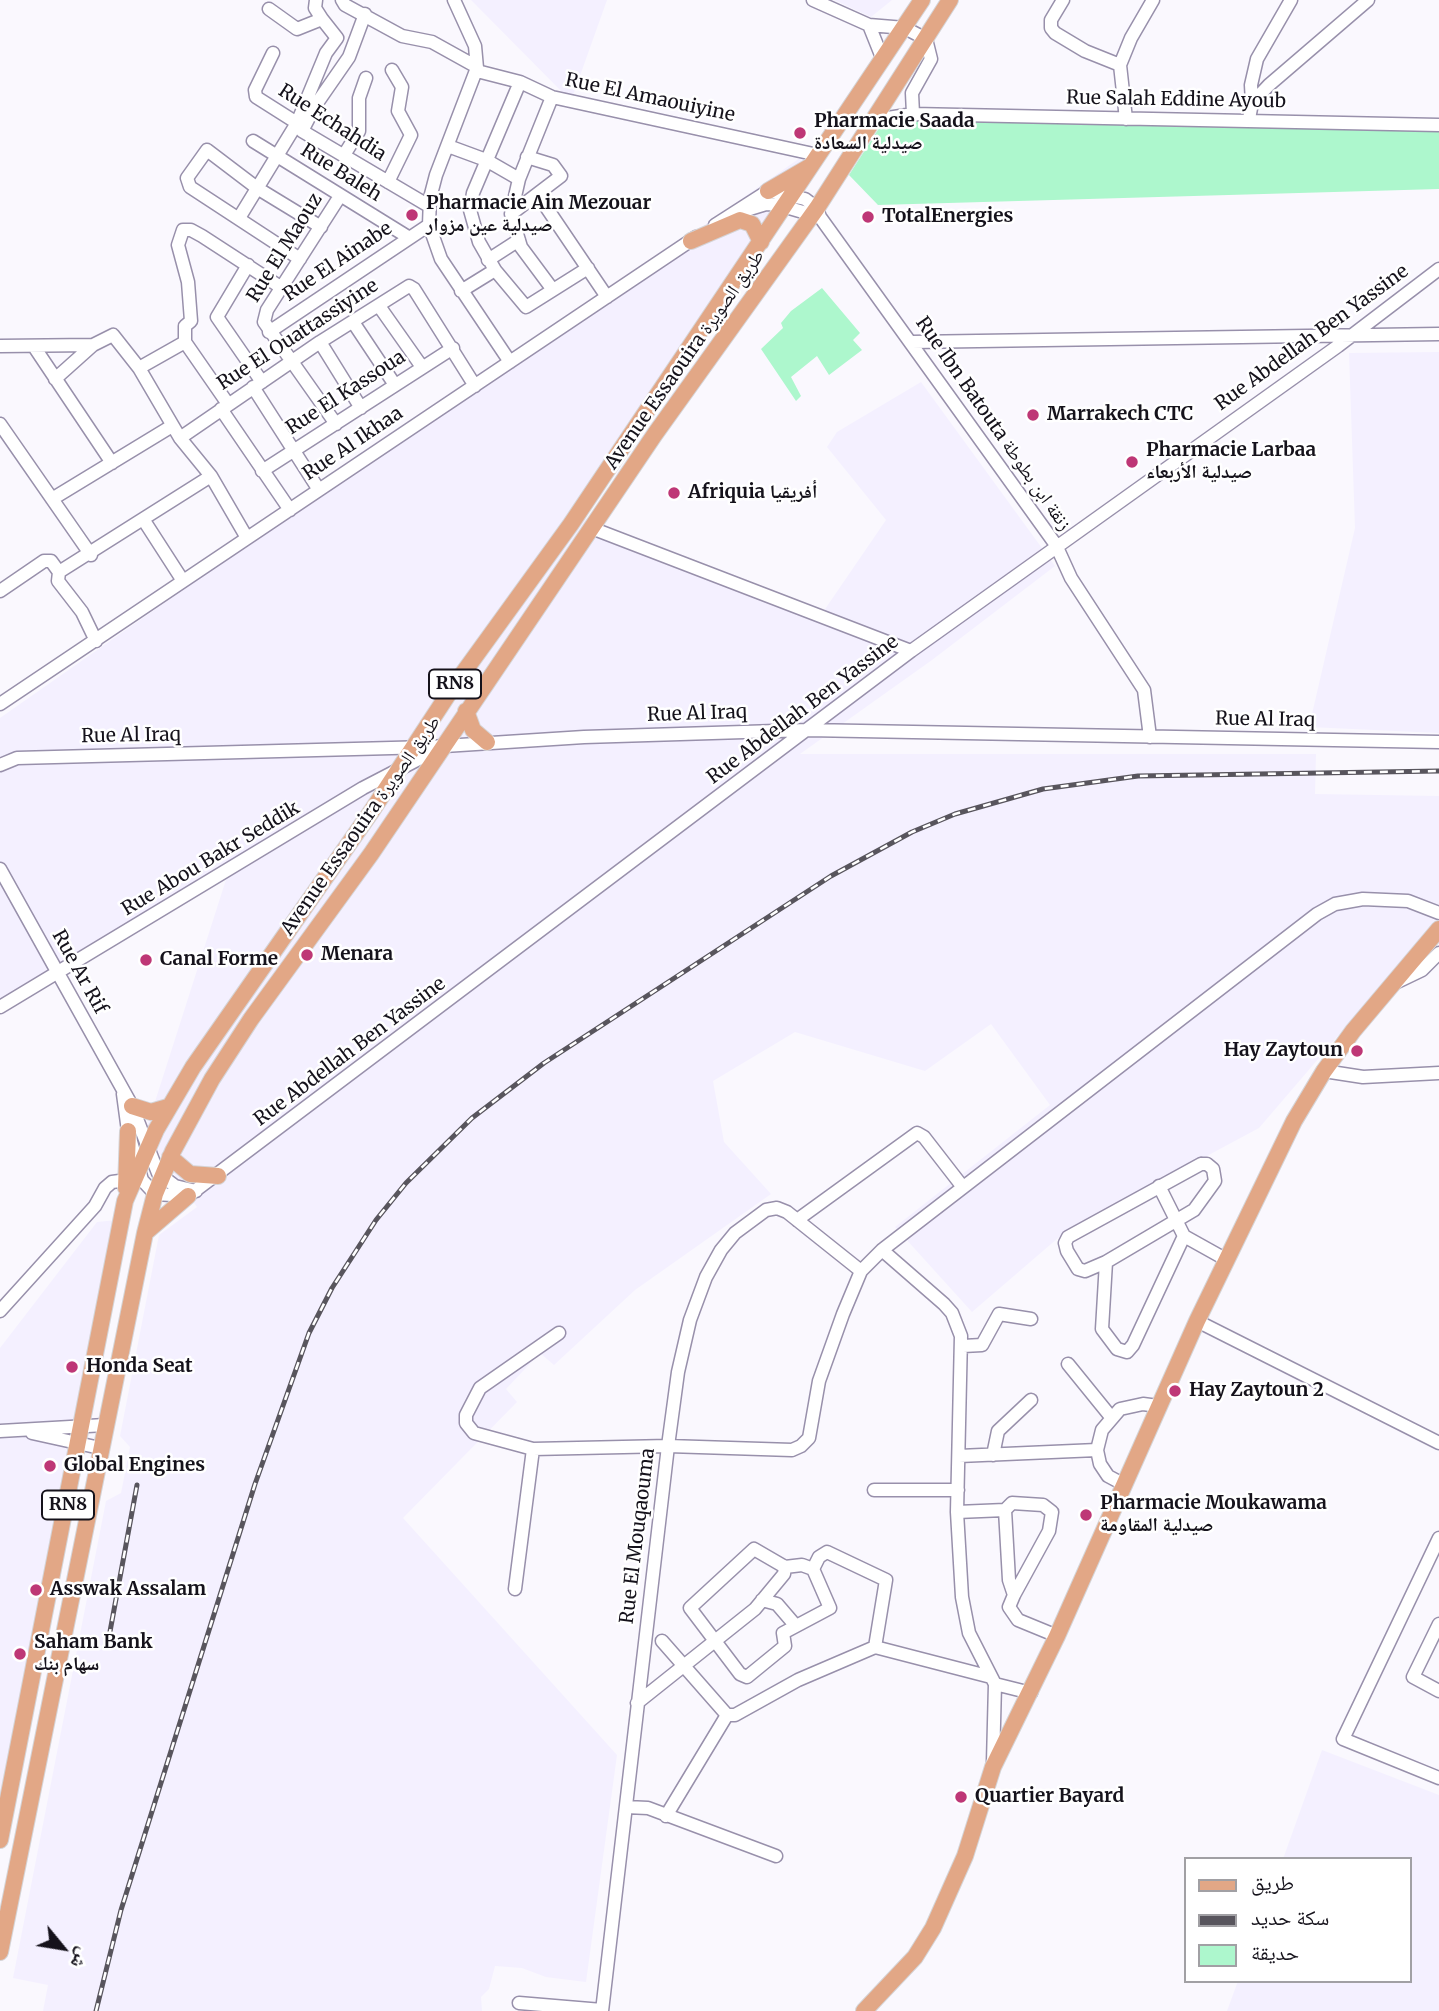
<!DOCTYPE html>
<html>
<head>
<meta charset="utf-8">
<style>
  body { margin:0 }
  #map { position:relative; width:1439px; height:2011px; overflow:hidden; background:#faf8fe; font-family:Merriweather,"Noto Naskh Arabic",serif }
  canvas { display:block }
  .legend { position:absolute; left:1184px; top:1857px; width:228px; height:126px; box-sizing:border-box; background:#fff; border:2px solid #a1a0a4; margin:0; padding:9px 12px; list-style:none; font-size:21px; color:#15121b }
  .legend li { display:flex; align-items:center; gap:14px; height:35px }
  .legend b { width:35px; border:2px solid #a1a0a4 }
  .north { position:absolute; left:28px; top:1913px; width:70px; height:70px; -webkit-text-stroke:5px #fff; paint-order:stroke; rotate:120deg; font-size:19px; font-weight:700; line-height:28px; text-align:center; color:#15121b }
  .north::after { content:''; display:block; margin:auto; width:24px; height:32px; background:#15121b; clip-path:polygon(50% 0,100% 100%,50% 72%,0 100%) }
</style>
</head>
<body>
<div id="map">
<canvas width="1439" height="2011"></canvas>
<ul class="legend">
<li><b style="height:9px;background:#e2a786"></b>طريق</li>
<li><b style="height:9px;background:#58555d"></b>سكة حديد</li>
<li><b style="height:19px;background:#adf7cd"></b>حديقة</li>
</ul>
<div class="north">ش</div>
</div>
<script>
const g = document.querySelector('canvas').getContext('2d');
g.lineJoin = 'round';
function fillPath(path, color) {
  g.fillStyle = color;
  g.fill(path, 'evenodd');
}
function shape(rows) {
  const path = new Path2D();
  for (const r of rows) {
    path.moveTo(r[0], r[1]);
    for (let i = 2; i < r.length; i += 2) path.lineTo(r[i], r[i + 1]);
  }
  return path;
}
function strokePath(path, color, width, dash) {
  g.strokeStyle = color;
  g.lineWidth = width;
  g.lineCap = dash ? 'butt' : 'round';
  g.setLineDash(dash || []);
  g.stroke(path);
}
function drawText(font, color, halo, rows, align = 'center') {
  g.font = font + ' Merriweather,"Noto Naskh Arabic",serif';
  g.lineWidth = 5;
  g.setLineDash([]);
  g.textBaseline = 'middle';
  g.strokeStyle = halo;
  g.fillStyle = color;
  for (const [text, x, y, turn = 0] of rows) {
    g.save();
    g.translate(x, y);
    g.rotate((+turn || 0) * Math.PI / 180);
    g.textAlign = isNaN(turn) ? turn : align;
    if (halo) g.strokeText(text, 0, 0);
    g.fillText(text, 0, 0);
    g.restore();
  }
}
fillPath(shape([
  [471,0,607,0,571,101],
  [834,0,892,0,871,17],
  [817,146,771,210,750,248,575,514,821,615,886,520,827,447,837,432,921,382,1055,566,932,660,800,754,1316,754,1315,794,1439,796,1439,918,1259,1128,1065,1232,972,1312,895,1227,1050,1105,991,1024,925,1071,795,1032,713,1081,724,1142,771,1194,635,1290,554,1365,540,1353,506,1389,517,1402,403,1518,617,1755,586,1982,546,1977,522,1968,495,1966,489,1989,481,1997,482,2011,43,2011,48,1985,13,1978,106,1501,121,1493,123,1483,130,1447,120,1436,159,1235,197,1207,145,1133,231,864,0,1006,0,718],
  [1439,352,1439,733,1309,727,1355,528,1349,353],
  [127,1219,0,1849,0,1348,97,1222],
  [1322,1750,1439,1795,1439,2011,1227,2011,1238,1981,1409,1981,1409,1859,1283,1859]
]), '#f4f0ff');
fillPath(shape([
  [893,120,1439,126,1439,189,878,205,849,175,881,125],
  [822,288,860,333,853,340,862,350,829,375,817,356,791,377,801,396,796,401,761,349,783,328,781,323,791,311]
]), '#adf7cd');
const minor = shape([
  [316,0,315,8,322,19],
  [342,0,345,5,402,36,432,42,477,67],
  [454,0,475,46,477,68,436,175,430,198,429,225,441,259,510,362],
  [813,0,869,25,905,28,926,39,931,59,912,93,913,114],
  [1063,0,1051,20,1051,28,1055,33,1085,51,1120,65],
  [869,25,883,60],
  [273,53,255,90,256,97,297,123,302,131,429,206],
  [477,71,520,82,552,97,818,155],
  [520,82,473,193,470,210,479,242,495,270,526,307,588,268],
  [552,97,519,179,511,214,521,247,553,290],
  [1252,103,1251,85,1257,59,1291,0],
  [1126,119,1120,65,1131,38,1153,0],
  [1249,119,1252,103,1269,85,1368,0],
  [875,120,913,114,1439,125],
  [302,131,315,106,349,57,365,14],
  [253,141,408,237],
  [448,146,486,160,519,179],
  [344,155,359,131,359,98,366,78],
  [388,182,411,135,398,111,402,87,392,70],
  [538,195,607,297],
  [743,211,766,204,779,205,820,217],
  [511,214,561,176,553,165,527,157],
  [239,218,297,123,326,53,337,38,322,19,297,29,269,9],
  [715,225,768,191,805,199,817,208,820,217,1056,545,1071,578,1144,690,1150,737],
  [300,259,190,187,187,178,207,150,257,188,321,227],
  [488,260,519,240],
  [248,265,217,317,262,382],
  [461,291,495,270],
  [379,306,422,367],
  [353,322,395,385],
  [269,332,429,225],
  [185,342,185,326,191,321,188,282,178,245,183,230,191,230,202,236,282,288],
  [185,342,228,404],
  [320,342,361,408],
  [912,342,1439,334],
  [0,346,93,345,113,335,139,368,180,438,211,476,247,538],
  [35,348,112,463],
  [139,368,185,342],
  [55,379,93,345],
  [253,387,319,490],
  [221,409,290,510],
  [0,424,91,555],
  [336,424,264,322,267,310,340,196],
  [180,438,320,342,409,286,414,289,475,386],
  [262,471,453,348],
  [52,499,172,426],
  [143,519,183,581],
  [594,529,911,651],
  [59,572,211,476],
  [0,591,44,561,51,561,59,572,58,581,82,612,96,641],
  [0,704,696,237],
  [0,765,17,758,429,747,584,737,808,730,1439,742],
  [0,869,132,1106,158,1173,175,1186,196,1191],
  [1397,982,1422,970,1439,953],
  [0,1007,363,788,440,748],
  [1324,1071,1363,1077,1439,1073],
  [123,1094,128,1131,142,1180,155,1194,188,1196,911,651,1338,346,1439,269],
  [1201,1164,1207,1164,1213,1169,1215,1181,1194,1210,1106,1262,1085,1271,1078,1269,1067,1251,1065,1243,1068,1237,1201,1164],
  [1159,1186,1184,1236,1227,1260],
  [797,1220,917,1133,924,1137,962,1186],
  [882,1250,944,1304,952,1313,961,1336,957,1512,962,1597,969,1633,995,1684,993,1762],
  [1106,1262,1102,1329,1117,1349,1127,1352,1133,1345,1184,1236],
  [0,1311,95,1206,105,1188,112,1182,127,1180],
  [1197,1321,1439,1443],
  [963,1346,982,1345,999,1314,1031,1319],
  [1068,1364,1111,1417],
  [0,1431,105,1425],
  [32,1433,100,1448],
  [533,1449,474,1433,466,1423,466,1415,480,1388,559,1333],
  [993,1455,998,1431,1031,1400],
  [959,1456,1097,1450],
  [1123,1484,1108,1476,1100,1464,1097,1450,1102,1430,1120,1409,1143,1404,1158,1406],
  [874,1490,958,1490],
  [957,1512,1005,1510],
  [1439,1538,1343,1739,1439,1778],
  [813,1569,802,1565,785,1567,754,1549,690,1608,740,1674,747,1677,785,1646,783,1633,830,1608,813,1569,819,1557,827,1552,886,1580,875,1647],
  [515,1589,533,1449,668,1446,792,1450,801,1446,809,1438,819,1381,843,1314,861,1271,882,1250,1317,914,1335,904,1363,899,1408,901,1439,913],
  [1014,1595,1049,1531,1052,1512,1043,1505,1012,1503,1005,1510,1009,1580,1014,1595,1009,1607,1018,1620,1057,1636],
  [762,1600,777,1604,795,1625],
  [1439,1624,1413,1677,1439,1691],
  [662,1641,727,1715,735,1715,798,1680,875,1647,991,1677],
  [995,1684,1031,1693],
  [637,1703,755,1609,784,1574,785,1567],
  [626,1807,648,1808,776,1856],
  [666,1816,727,1715],
  [519,2003,602,2010],
  [602,2011,668,1446,678,1372,690,1320,706,1277,721,1250,735,1233,766,1210,777,1208,787,1212,861,1271]
]);
const major = shape([
  [768,191,809,167],
  [691,241,740,220,752,224,761,242],
  [466,711,473,730,487,742],
  [132,1106,151,1112,168,1107],
  [170,1157,190,1174,218,1176],
  [126,1188,128,1131],
  [145,1233,188,1196],
  [0,1840,125,1201,156,1130,193,1067,371,812,453,687,571,524,922,0],
  [0,1952,145,1233,155,1194,173,1151,212,1079,251,1019,371,854,655,434,817,208,950,0],
  [864,2011,915,1957,933,1928,965,1856,993,1767,1057,1636,1197,1321,1294,1121,1324,1071,1353,1031,1439,929]
]);
strokePath(minor, '#9890ab', 15);
strokePath(major, '#d5d4d6', 18);
strokePath(minor, '#fff', 12);
strokePath(major, '#e2a786', 16);
const rail = shape([
  [109,1637,137,1485],
  [96,2011,121,1910,255,1484,309,1333,332,1288,376,1220,406,1183,472,1118,544,1063,831,876,912,832,955,814,1043,789,1138,776,1439,771]
]);
strokePath(rail, '#58555d', 5);
strokePath(rail, '#fff', 2.5, [8]);
for (const [x, y, r, color] of [
  [800,133,7,"#be3776"],
  [412,215,7,"#be3776"],
  [868,217,7,"#be3776"],
  [1033,415,7,"#be3776"],
  [1132,462,7,"#be3776"],
  [674,493,7,"#be3776"],
  [307,955,7,"#be3776"],
  [146,960,7,"#be3776"],
  [1357,1051,7,"#be3776"],
  [72,1367,7,"#be3776"],
  [1175,1391,7,"#be3776"],
  [50,1466,7,"#be3776"],
  [1086,1515,7,"#be3776"],
  [36,1590,7,"#be3776"],
  [20,1654,7,"#be3776"],
  [961,1797,7,"#be3776"]
]) {
  const dot = new Path2D();
  dot.arc(x, y, r, 0, 2 * Math.PI);
  g.fillStyle = color;
  g.fill(dot);
  strokePath(dot, '#fff', 2.5);
}
for (const [x, y, w] of [
  [455,684,52],
  [68,1505,52]
]) {
  const box = new Path2D();
  box.roundRect(x - w / 2, y - 14.5, w, 29, 5);
  g.fillStyle = '#fff';
  g.fill(box);
  strokePath(box, '#15121b', 2);
}
drawText('bold 18px', '#15121b', null, [
  ["RN8",455,684],
  ["RN8",68,1505]
]);
drawText('19px', '#15121b', '#fff', [
  ["Rue El Amaouiyine",650,98,12],
  ["Rue Salah Eddine Ayoub",1176,100,1],
  ["Rue Echahdia",332,123,33],
  ["Rue Baleh",341,173,32],
  ["Rue El Maouz",285,248,-58],
  ["Rue El Ainabe",338,262,-34],
  ["Rue El Ouattassiyine",298,335,-33],
  ["Rue Abdellah Ben Yassine",1312,338,-36],
  ["Avenue Essaouira طريق الصويرة",685,360,-55],
  ["Rue El Kassoua",346,393,-33],
  ["Rue Ibn Batouta زنقة ابن بطوطة",993,424,55],
  ["Rue Al Ikhaa",353,444,-34],
  ["Rue Abdellah Ben Yassine",803,710,-37],
  ["Rue Al Iraq",697,714,-2],
  ["Rue Al Iraq",1265,720,1],
  ["Rue Al Iraq",131,736,-1],
  ["Avenue Essaouira طريق الصويرة",361,826,-55],
  ["Rue Abou Bakr Seddik",211,859,-31],
  ["Rue Ar Rif",79,972,61],
  ["Rue Abdellah Ben Yassine",350,1052,-37],
  ["Rue El Mouqaouma",638,1536,-83]
]);
drawText('bold 19px', '#15121b', '#fff', [
  ["Pharmacie Saada",814,122],
  ["صيدلية السعادة",814,144],
  ["Pharmacie Ain Mezouar",426,204],
  ["صيدلية عين مزوار",426,226],
  ["TotalEnergies",882,217],
  ["Marrakech CTC",1047,415],
  ["Pharmacie Larbaa",1146,451],
  ["صيدلية الأربعاء",1146,473],
  ["Afriquia أفريقيا",688,493],
  ["Menara",321,955],
  ["Canal Forme",160,960],
  ["Hay Zaytoun",1343,1051,"right"],
  ["Honda Seat",86,1367],
  ["Hay Zaytoun 2",1189,1391],
  ["Global Engines",64,1466],
  ["Pharmacie Moukawama",1100,1504],
  ["صيدلية المقاومة",1100,1526],
  ["Asswak Assalam",50,1590],
  ["Saham Bank",34,1643],
  ["سهام بنك",34,1665],
  ["Quartier Bayard",975,1797]
], 'left');
</script>
</body>
</html>
